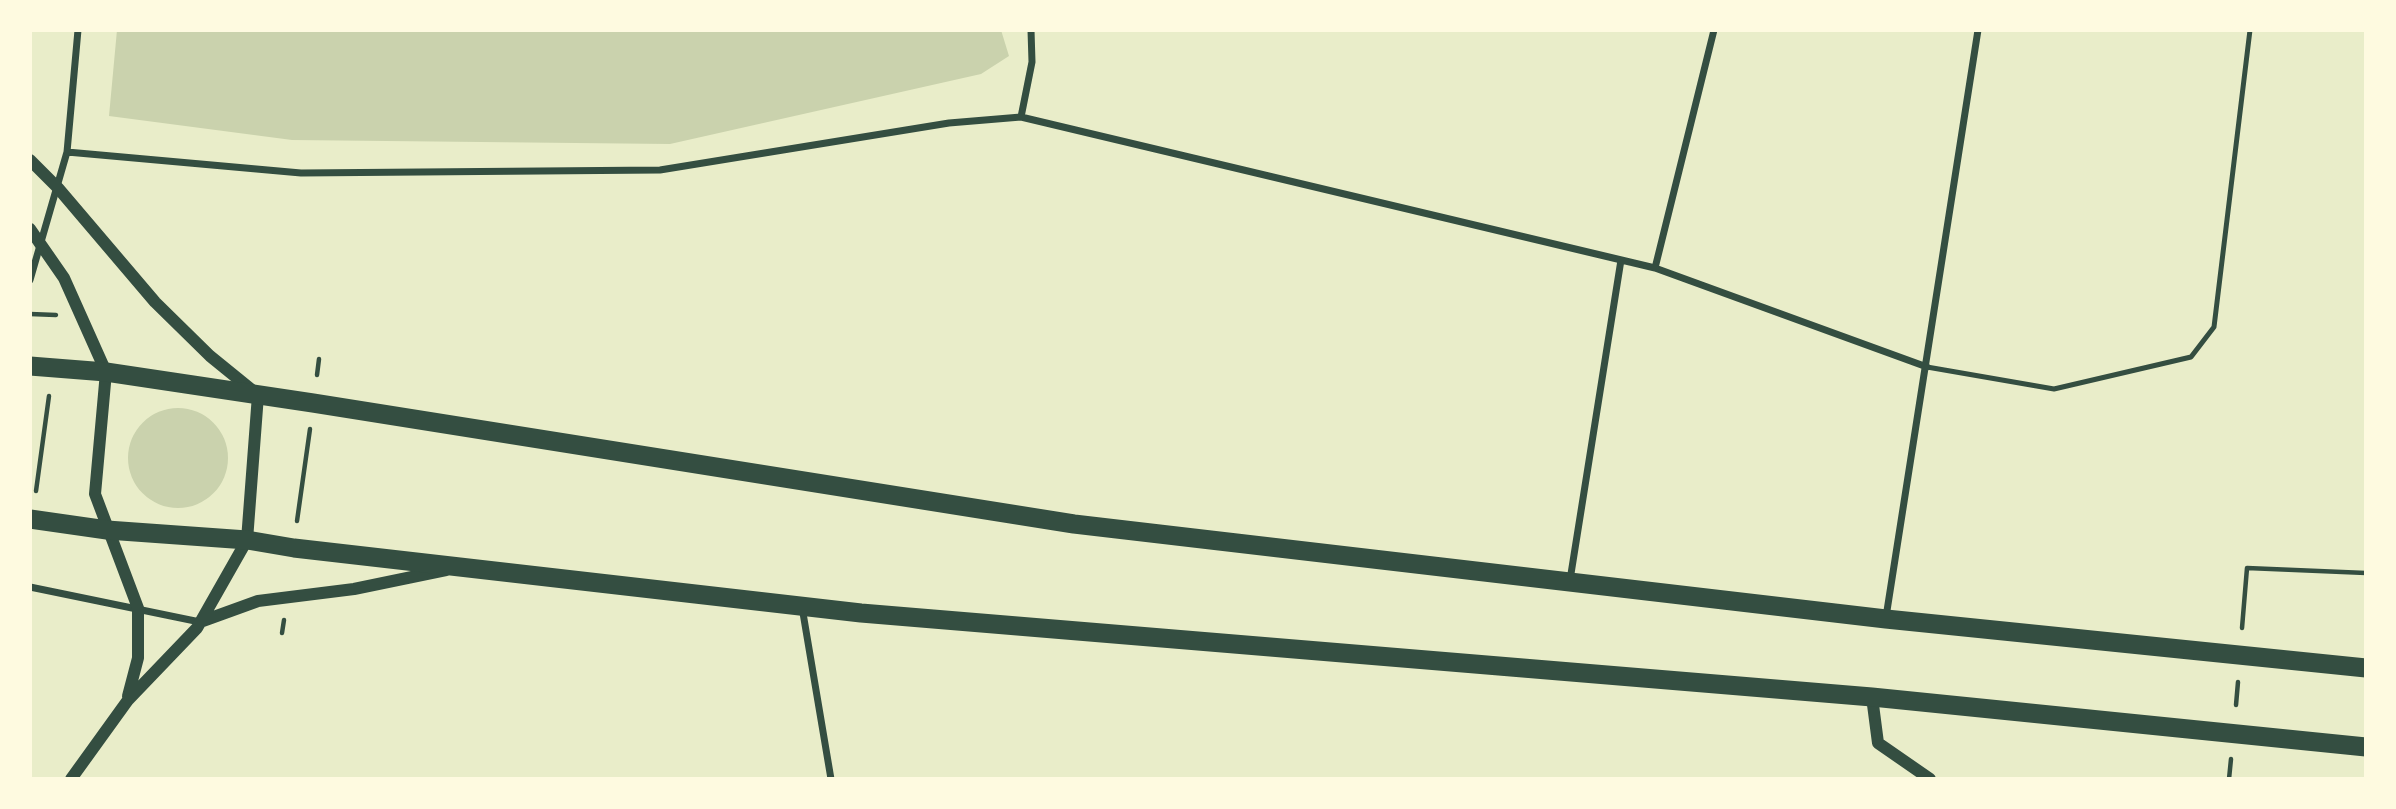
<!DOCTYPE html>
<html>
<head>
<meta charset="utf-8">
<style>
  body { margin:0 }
  #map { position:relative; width:2396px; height:809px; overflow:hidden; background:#e9edc9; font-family:Merriweather,serif }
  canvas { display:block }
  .frame { position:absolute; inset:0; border:32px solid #fefae0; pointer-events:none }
</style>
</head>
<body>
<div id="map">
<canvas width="2396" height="809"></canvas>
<div class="frame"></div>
</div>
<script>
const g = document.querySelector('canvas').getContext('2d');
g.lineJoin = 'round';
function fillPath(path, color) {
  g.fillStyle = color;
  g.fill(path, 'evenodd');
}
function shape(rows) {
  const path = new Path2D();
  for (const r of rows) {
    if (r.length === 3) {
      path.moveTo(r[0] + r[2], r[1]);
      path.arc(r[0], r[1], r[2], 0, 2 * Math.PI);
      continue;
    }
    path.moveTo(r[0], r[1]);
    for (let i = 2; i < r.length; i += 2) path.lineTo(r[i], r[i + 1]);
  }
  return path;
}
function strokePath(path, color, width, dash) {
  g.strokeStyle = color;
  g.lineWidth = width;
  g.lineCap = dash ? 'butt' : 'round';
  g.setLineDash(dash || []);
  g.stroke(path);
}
fillPath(shape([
  [117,30,1001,30,1009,56,981,74,670,144,292,140,109,116],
  [178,458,50]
]), '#cad2ad');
strokePath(shape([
  [30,314,56,315],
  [317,375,319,359],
  [36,491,49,396],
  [297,521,310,429],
  [2242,628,2247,568,2366,573],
  [282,633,284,620],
  [2236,705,2238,682],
  [2229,779,2231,759]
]), '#344e41', 4.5);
strokePath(shape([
  [1927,367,2054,389,2191,357,2214,327,2250,30]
]), '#344e41', 5);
strokePath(shape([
  [1021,117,1032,62,1031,30],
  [67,152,301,173,660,170,949,123,1021,117,1655,268,1927,367],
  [1655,268,1714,30],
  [30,280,67,152,78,30],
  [1570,580,1621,260],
  [30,587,200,622],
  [802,607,831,779],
  [1886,617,1978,30]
]), '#344e41', 7);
strokePath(shape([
  [30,160,58,188,155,302,210,356,258,395,247,540,197,628,128,700,71,779],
  [30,229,64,278,106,372,95,494,138,608,138,658,128,696],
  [200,622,258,601,354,589,446,570],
  [1872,697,1878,743,1930,779]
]), '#344e41', 12);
strokePath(shape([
  [30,366,106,372,313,403,1074,524,1886,619,2366,668],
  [30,519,107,530,247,540,294,548,861,613,1872,697,2366,747]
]), '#344e41', 19);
</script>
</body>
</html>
